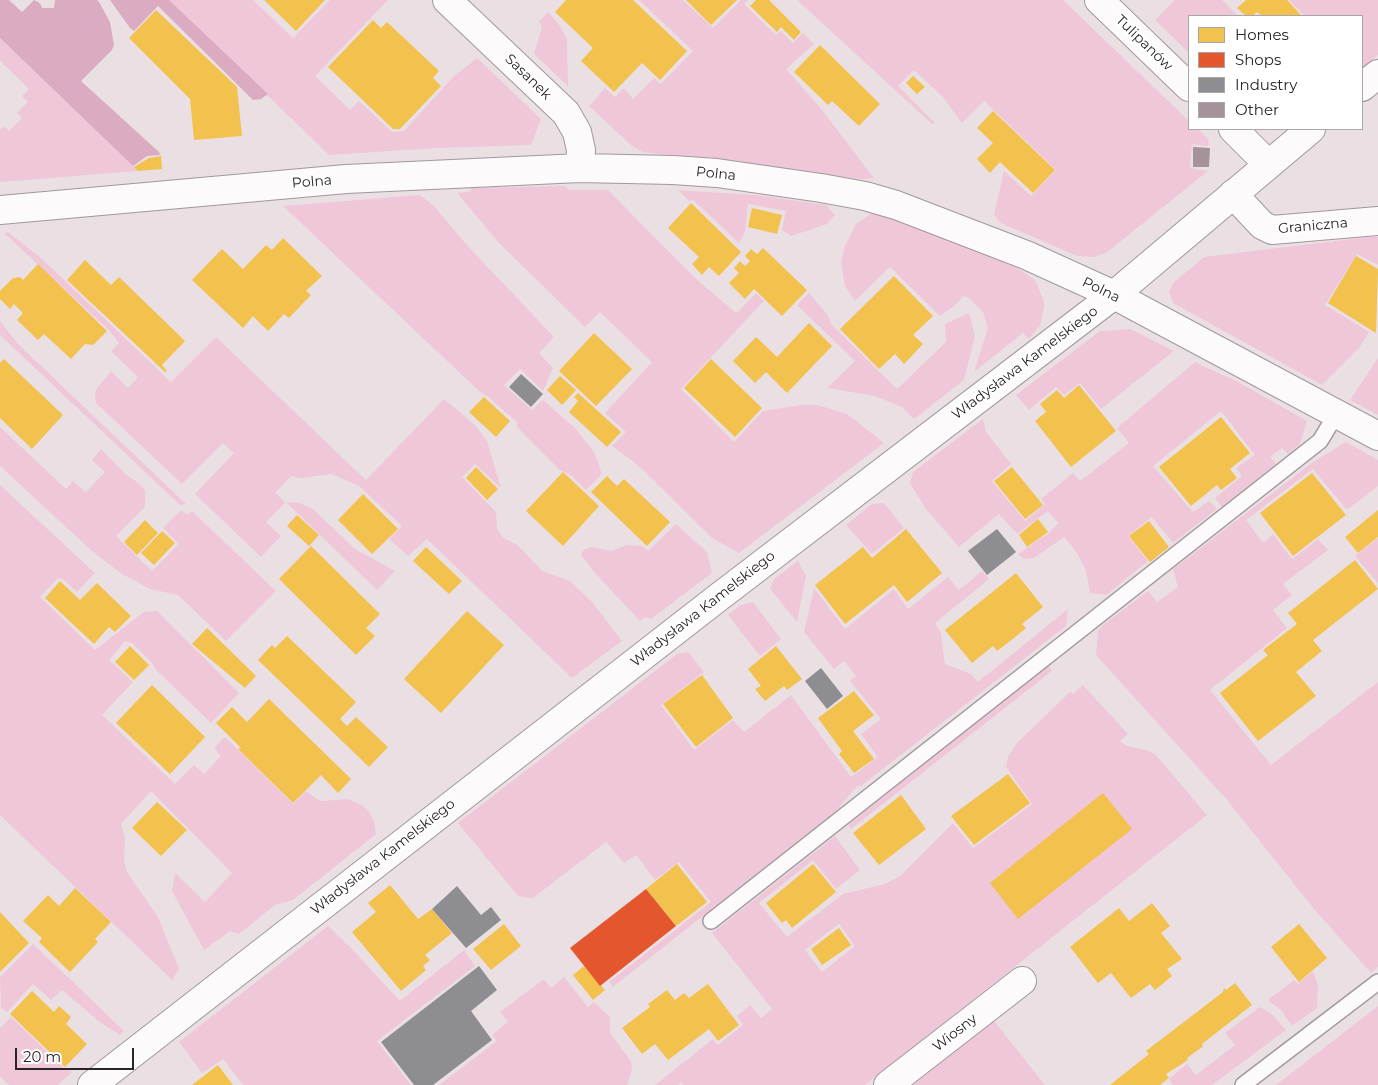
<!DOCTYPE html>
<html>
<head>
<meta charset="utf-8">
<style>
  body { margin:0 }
  #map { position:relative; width:1378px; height:1085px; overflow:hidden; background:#eae0e4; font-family:Montserrat,sans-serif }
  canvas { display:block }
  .legend { position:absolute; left:1188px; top:15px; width:175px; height:115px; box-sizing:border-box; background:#fff; border:1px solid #aaa7a8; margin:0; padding:6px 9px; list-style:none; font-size:15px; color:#2a2426 }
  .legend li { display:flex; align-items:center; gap:10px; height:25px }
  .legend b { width:25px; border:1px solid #aaa7a8 }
  .scale { position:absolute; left:15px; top:1048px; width:119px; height:22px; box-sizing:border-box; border:2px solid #2a2426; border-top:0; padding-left:6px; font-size:15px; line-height:18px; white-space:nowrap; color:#2a2426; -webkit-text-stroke:4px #fff; paint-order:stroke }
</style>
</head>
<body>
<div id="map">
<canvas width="1378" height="1085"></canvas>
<ul class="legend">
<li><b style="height:14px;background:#f2c14e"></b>Homes</li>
<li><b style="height:14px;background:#e4572e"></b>Shops</li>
<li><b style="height:14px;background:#8d8d92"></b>Industry</li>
<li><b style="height:14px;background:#a5929b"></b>Other</li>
</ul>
<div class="scale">20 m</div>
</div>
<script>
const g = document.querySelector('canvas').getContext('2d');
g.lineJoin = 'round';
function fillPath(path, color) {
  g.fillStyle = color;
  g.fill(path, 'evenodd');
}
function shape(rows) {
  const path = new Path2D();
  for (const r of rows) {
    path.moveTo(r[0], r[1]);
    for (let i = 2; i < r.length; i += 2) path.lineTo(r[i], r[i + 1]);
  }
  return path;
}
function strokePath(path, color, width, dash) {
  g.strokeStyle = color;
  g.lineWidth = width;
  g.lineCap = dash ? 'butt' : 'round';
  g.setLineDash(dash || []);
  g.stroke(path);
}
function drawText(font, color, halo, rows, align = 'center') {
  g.font = font + ' Montserrat,sans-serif';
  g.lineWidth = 5;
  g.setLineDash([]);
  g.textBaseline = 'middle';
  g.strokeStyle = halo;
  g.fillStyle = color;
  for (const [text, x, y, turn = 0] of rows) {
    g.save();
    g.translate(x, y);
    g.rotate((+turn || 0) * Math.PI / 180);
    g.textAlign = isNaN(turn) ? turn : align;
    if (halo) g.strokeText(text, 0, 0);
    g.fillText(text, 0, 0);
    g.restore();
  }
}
fillPath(shape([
  [169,0,253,0,293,38,330,0,388,0,315,76,350,110,359,101,392,132,404,131,453,77,477,58,541,119,531,145,438,148,329,155],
  [639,0,683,0,713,28,741,0,748,0,744,4,776,35,781,31,793,43,803,33,814,44,786,69,819,106,874,178,861,179,643,152,632,146,589,106,605,88,615,97,624,88,633,99,654,78,661,84,693,51],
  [797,0,1063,0,1189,121,1189,129,1198,129,1209,140,1208,146,1192,144,1190,168,1208,171,1106,253,1094,257,1077,256,1001,223,994,215,1004,171,1031,196,1056,170,984,101,962,123,942,96,914,70,898,86,935,123,932,124],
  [1175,0,1222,0,1238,16,1189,16,1189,53,1155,20],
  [1289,0,1378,0,1378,55,1362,69,1362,16,1305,16],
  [548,12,560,26,567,39,568,86,534,54,542,27,539,22],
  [0,38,99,133,138,171,0,182,0,130,4,126,9,131,22,118,17,113,28,102,22,96,29,89,0,61],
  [565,186,569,190,608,190,694,277,735,312,738,312,756,293,764,301,681,389,734,442,763,411,801,405,818,405,847,414,884,443,739,553,712,538,639,466,612,446,626,432,605,413,652,362,600,312,585,327,498,242,457,193,472,191,470,188],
  [678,190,756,195,826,205,835,215,827,224,791,236,782,230,786,211,748,204,745,232,739,243,693,200,689,201],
  [420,195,434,206,465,243,554,337,539,353,553,368,543,391,520,369,504,385,532,410,543,400,575,428,594,452,602,474,586,490,572,476,560,470,517,427,517,422,487,396,480,392,283,206],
  [876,210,1017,268,1035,280,1044,301,1044,308,1040,325,1029,339,1023,333,974,372,988,328,983,312,968,297,963,296,959,302,940,316,890,267,855,301,845,286,841,262,845,246,856,224],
  [8,232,41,258,171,382,216,337,366,480,444,399,475,425,487,441,501,488,475,464,462,477,496,512,497,529,503,538,518,545,542,571,570,581,592,602,622,641,572,678,427,539,408,556,389,539,402,526,359,486,332,474,301,478,291,476,275,493,285,502,299,503,312,508,355,549,395,571,377,590,286,502,266,522,281,536,261,557,195,494,234,453,223,443,182,484,96,403,95,394,97,388,111,371,128,388,138,377,111,351,119,343,110,331,4,233],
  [1368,237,1378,237,1378,265,1357,254,1325,305,1369,332,1360,347,1322,385,1173,303,1169,292,1173,283,1204,257],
  [809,293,827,314,832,325,897,389,946,342,945,324,969,313,975,336,964,380,914,419,902,407,875,396,827,388,855,361,797,305],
  [0,321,18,344,186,504,180,505,0,335],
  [1130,329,1174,351,1101,409,1080,383,1064,395,1056,387,1029,410,1016,395,1100,331],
  [1378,358,1378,415,1350,400],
  [1195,362,1238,382,1307,421,1300,444,1288,454,1282,448,1270,457,1276,464,1222,507,1215,498,1242,476,1236,468,1255,455,1221,411,1153,466,1193,512,1209,501,1217,509,1173,543,1152,517,1128,536,1148,561,1106,595,1090,593,1086,571,1077,553,1064,537,1034,558,1024,559,1018,554,1050,532,1058,523,1048,511,1017,534,999,514,959,547,925,508,910,483,913,472,983,419,986,432,1011,464,992,481,1025,521,1045,504,1041,499,1073,473,1080,481,1129,443,1117,428],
  [0,427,66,489,73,481,86,492,105,472,92,460,101,449,125,474,137,482,145,490,145,507,116,536,152,571,179,544,163,528,181,510,187,515,192,511,276,591,226,641,178,595,150,589,122,574,92,551,0,466],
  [1346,442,1378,460,1378,486,1347,510,1313,469,1246,520,1263,543,1273,534,1292,559,1318,539,1328,550,1283,584,1292,595,1273,610,1287,628,1210,690,1271,765,1378,682,1378,967,1371,973,1314,909,1227,800,1096,655,1098,631,1104,624,1148,591,1157,602,1178,587,1173,569,1313,462],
  [0,485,95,573,77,592,63,579,58,578,40,597,95,650,144,612,157,611,239,693,211,723,156,670,152,663,132,643,125,641,109,660,133,682,102,715,175,784,194,765,204,774,221,756,214,748,225,737,293,804,306,791,320,801,348,799,362,805,369,812,374,822,376,834,293,900,275,905,239,934,230,931,204,950,172,891,175,873,205,902,232,873,151,791,121,824,125,838,124,861,127,872,158,917,179,969,172,980,0,815],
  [884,503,904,528,872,554,846,525,872,504],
  [676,524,707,552,712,573,651,619,646,617,640,621,594,572,581,555,583,550,592,547,611,551,627,545,642,546,648,551],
  [1378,538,1378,583,1355,556],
  [798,561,806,576,797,622,770,589,774,579],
  [982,571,989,579,935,623,941,633,945,664,971,674,978,682,1068,609,1066,626,861,786,857,786,836,811,613,987,609,982,711,902,679,862,655,880,636,855,624,863,606,842,533,898,518,896,458,823,677,654,688,652,704,672,661,705,694,750,733,720,744,732,791,695,851,777,878,757,861,734,881,719,850,681,856,676,844,661,834,669,804,632,814,588,845,629,894,589,908,609,948,577,959,590],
  [753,602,781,639,760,656,728,615,741,605],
  [1048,666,1052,671,851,829,848,825],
  [1083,685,1128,734,1120,741,1127,746,1146,750,1155,754,1207,815,865,1085,683,1085,681,1082,678,1085,655,1085,713,1039,718,1045,743,1025,737,1016,750,1005,761,1018,772,1009,712,933,835,836,860,870,836,889,813,860,759,903,787,937,843,894,885,884,900,876,953,823,973,848,1032,804,1006,767,1008,757,1017,743,1071,691,1073,694],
  [839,924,855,946,822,972,805,950],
  [328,926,352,949,400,1001,464,950,475,966,377,1041,411,1085,243,1085,223,1059,202,1073,179,1042],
  [33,944,72,981,124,1031,120,1035,101,1023,62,990,51,1000,33,984,7,1012,1,1008,0,977],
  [1313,971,1318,985,1317,1008,1292,1026,1281,1010,1268,1000,1294,980,1298,984],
  [564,977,588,1007,594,1002,610,1017,610,1033,631,1061,632,1070,627,1085,439,1085,497,1041,492,1035,508,1022,500,1012,544,979,551,988],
  [1378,1006,1378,1085,1276,1085],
  [1260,1007,1272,1014,1286,1030,1212,1085,1173,1085,1169,1079,1187,1064,1196,1075,1235,1045,1225,1033],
  [11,1017,64,1068,72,1072,58,1085,9,1085,0,1077,0,1028],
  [994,1021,1045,1085,913,1085]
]), '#efc7d9');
fillPath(shape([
  [0,0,9,0,22,12,34,0,40,3,42,8,54,8,55,0,97,0,99,2,110,22,114,45,112,50,81,81,159,152,160,155,147,156,133,166,0,38],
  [110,0,169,0,268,94,261,99,253,100,158,6,134,31,130,28]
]), '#dbabc1');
fillPath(shape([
  [264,0,325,0,296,31],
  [566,0,633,0,687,51,660,80,642,63,614,92,581,61,593,48,555,12],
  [686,0,737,0,711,25],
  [756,0,769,0,801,32,794,40,781,27,777,32,750,6],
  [1246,0,1287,0,1302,16,1262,16,1257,12,1253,16,1246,16,1237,8],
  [156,10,237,87,242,136,194,140,190,99,129,38],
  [373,20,381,28,387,22,439,71,433,78,441,86,400,129,393,129,328,67],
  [820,45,880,104,859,126,832,101,828,105,794,72],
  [913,76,925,87,917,94,906,83],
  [993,111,1055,170,1033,193,1000,162,990,173,977,159,993,143,977,128],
  [161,156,162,169,138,171,134,167,149,158],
  [691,203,741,252,719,276,709,267,702,275,692,264,699,257,668,228],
  [752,208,782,215,777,234,748,227],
  [283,238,322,276,306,291,311,295,289,318,284,314,268,331,253,316,243,328,192,280,222,249,243,269,266,245,272,250],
  [763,248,807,290,782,316,754,289,745,299,729,283,739,273,734,268,740,261,745,266,750,261,745,256,751,249,757,254],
  [1356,256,1378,269,1376,333,1328,303],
  [85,260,111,285,119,277,185,341,162,365,167,371,165,372,67,280],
  [38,264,107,331,93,345,85,344,71,359,44,334,38,340,17,320,23,313,14,304,10,309,0,299,0,291,13,278,20,277,23,280],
  [894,276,933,316,913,335,923,344,904,364,895,354,879,369,840,329],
  [809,323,832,346,787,393,766,372,755,383,733,361,756,337,777,357],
  [594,333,632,369,596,406,559,371],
  [4,359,63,415,32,449,0,418,0,363],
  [711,359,762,408,735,437,684,388],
  [560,376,576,390,562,405,547,390],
  [1079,385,1116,431,1071,467,1035,421,1046,412,1040,404,1057,390,1064,398],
  [578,393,621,432,607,447,569,412,578,401,574,397],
  [484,397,510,421,496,437,469,412],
  [1221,417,1250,453,1230,469,1237,478,1221,490,1217,485,1191,506,1159,467],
  [476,467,498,489,487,500,466,478],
  [1012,467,1043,505,1025,519,994,481],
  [563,472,599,506,563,546,526,511],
  [1312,473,1346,515,1293,556,1260,513],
  [607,476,617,486,624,479,670,522,647,546,591,492],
  [363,494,398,529,372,554,338,520],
  [1378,510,1378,537,1358,553,1345,537],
  [297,515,319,535,309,546,287,526],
  [1038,519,1048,532,1027,547,1019,535],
  [145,520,158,533,137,555,124,542],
  [1149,521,1169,547,1150,562,1129,536],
  [906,529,942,573,907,602,894,585,845,624,815,585,863,547,872,558],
  [162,531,175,543,154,565,141,553],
  [311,546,380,614,366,628,375,636,356,655,279,579],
  [426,547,462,581,449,594,413,561],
  [1355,560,1378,589,1313,640,1322,651,1296,672,1316,696,1258,741,1220,693,1268,655,1263,650,1297,624,1288,613],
  [1016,573,1043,607,1022,624,1026,628,1014,638,997,651,993,646,972,663,945,630],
  [60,581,80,600,97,583,131,616,115,632,109,627,94,644,45,598],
  [467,611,504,645,441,713,404,679],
  [207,628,256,676,245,688,192,644],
  [287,636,356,702,340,719,347,726,356,717,388,747,369,767,258,660,272,645,275,648],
  [130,646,149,665,134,680,115,662],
  [776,646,802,679,787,690,784,686,765,701,755,689,761,686,748,669],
  [702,675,733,718,696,747,663,704],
  [152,685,205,737,170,774,116,723],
  [854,691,874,715,853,731,874,759,854,773,839,754,842,751,818,718],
  [269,699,351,779,338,793,321,775,293,803,238,749,241,748,216,723,232,707,247,722],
  [1008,774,1030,803,974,845,951,816],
  [1103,793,1132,829,1018,919,990,883],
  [901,795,926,829,879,865,853,833],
  [157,802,187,830,161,856,132,828],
  [677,864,707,902,676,926,646,889],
  [813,864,836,892,792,928,786,920,782,923,766,903],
  [390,885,418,919,432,909,452,933,425,955,430,960,423,966,426,970,401,991,352,932,376,912,368,903],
  [75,888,111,922,95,939,98,942,70,972,39,942,42,938,23,921,48,895,59,906],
  [1152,903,1170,926,1161,933,1182,959,1167,969,1172,976,1155,990,1150,984,1131,998,1111,973,1098,983,1070,947,1119,908,1129,921],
  [0,912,29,943,0,972],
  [504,924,521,946,491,970,473,949],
  [1299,924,1327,958,1299,982,1271,947],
  [839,928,851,945,822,965,811,949],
  [584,966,605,990,593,1000,573,975],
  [1235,983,1252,1005,1202,1044,1203,1048,1202,1047,1187,1058,1188,1060,1166,1074,1169,1078,1160,1085,1110,1085,1149,1054,1146,1051,1223,992,1224,988,1226,990],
  [708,984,739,1025,718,1041,709,1029,668,1060,655,1044,642,1054,622,1028,650,1007,648,1004,667,990,675,1000,684,993,689,998],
  [32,991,54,1012,59,1006,71,1017,66,1024,87,1044,65,1067,10,1014],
  [218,1065,233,1085,192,1085]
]), '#f2c14e');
fillPath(shape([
  [646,889,676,926,600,986,570,948]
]), '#e4572e');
fillPath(shape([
  [521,374,543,394,531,407,509,387],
  [997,529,1016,552,987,575,968,551],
  [821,668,843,696,827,709,805,681],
  [457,886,481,915,491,907,501,920,466,948,432,909],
  [479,966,497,990,471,1011,492,1040,433,1085,414,1085,381,1042]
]), '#8d8d92');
fillPath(shape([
  [1193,147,1210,148,1209,167,1193,167]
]), '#a5929b');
const service = shape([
  [711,921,1320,441,1337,413],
  [1243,1085,1378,982]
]);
const minor = shape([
  [447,0,566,113,577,132,581,150,580,168],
  [1099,0,1189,87],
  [1362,87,1378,74],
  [1233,129,1268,164],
  [1233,194,1262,225,1272,230,1378,221],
  [0,210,346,179,580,168,673,170,717,173,821,188,865,196,896,205,1026,255,1114,295,1378,436],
  [92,1085,715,600,1114,295,1311,129],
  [888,1085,1022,981]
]);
strokePath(service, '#a0989b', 18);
strokePath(minor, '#a0989b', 30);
strokePath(service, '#fcfafb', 15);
strokePath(minor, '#fcfafb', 28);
drawText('14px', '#2a2426', '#fff', [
  ["Tulipanów",1144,43,44],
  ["Sasanek",528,77,44],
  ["Polna",716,174,6],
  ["Polna",312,182,-5],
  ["Graniczna",1313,226,-5],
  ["Polna",1101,290,26],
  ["Władysława Kamelskiego",1025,363,-37],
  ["Władysława Kamelskiego",703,609,-38],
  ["Władysława Kamelskiego",383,857,-38],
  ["Wiosny",955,1033,-38]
]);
</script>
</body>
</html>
